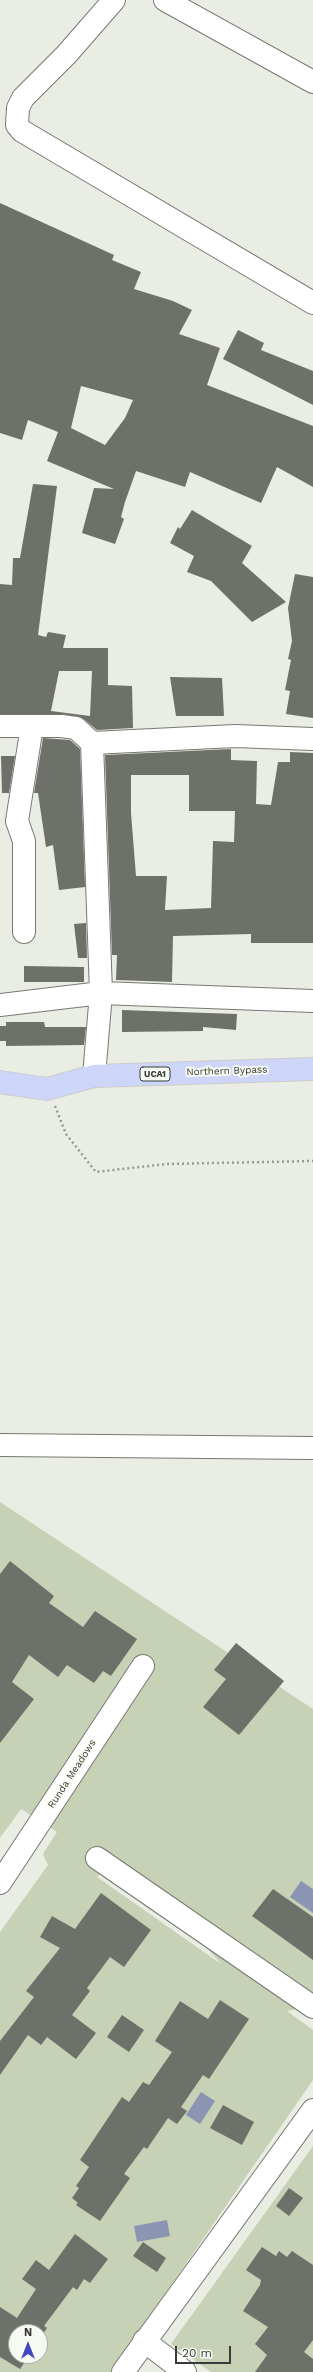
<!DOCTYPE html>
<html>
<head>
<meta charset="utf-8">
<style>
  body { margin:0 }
  #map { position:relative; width:313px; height:2372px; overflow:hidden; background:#eaede4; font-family:"Work Sans",sans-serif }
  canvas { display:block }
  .north { position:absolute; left:8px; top:2324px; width:40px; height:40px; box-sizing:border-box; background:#f7faf2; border:1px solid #abada7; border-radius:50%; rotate:0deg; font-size:11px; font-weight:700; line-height:16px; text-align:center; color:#393a37 }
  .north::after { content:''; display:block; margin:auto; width:14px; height:18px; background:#4148bd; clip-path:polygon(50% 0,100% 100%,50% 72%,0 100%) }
  .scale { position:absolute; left:175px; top:2346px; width:56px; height:18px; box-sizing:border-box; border:2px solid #393a37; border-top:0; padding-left:5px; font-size:12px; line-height:14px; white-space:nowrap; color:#393a37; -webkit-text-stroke:3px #f7faf2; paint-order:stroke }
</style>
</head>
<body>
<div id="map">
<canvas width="313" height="2372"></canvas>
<div class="north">N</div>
<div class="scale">20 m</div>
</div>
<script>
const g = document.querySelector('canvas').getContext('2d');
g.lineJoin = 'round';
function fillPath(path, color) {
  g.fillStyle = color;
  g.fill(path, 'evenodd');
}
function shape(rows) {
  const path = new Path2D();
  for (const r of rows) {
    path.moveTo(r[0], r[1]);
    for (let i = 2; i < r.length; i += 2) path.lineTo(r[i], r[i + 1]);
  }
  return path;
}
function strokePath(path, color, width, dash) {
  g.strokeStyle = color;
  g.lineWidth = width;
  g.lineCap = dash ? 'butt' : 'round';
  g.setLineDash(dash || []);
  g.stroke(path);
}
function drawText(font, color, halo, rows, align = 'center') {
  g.font = font + ' "Work Sans",sans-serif';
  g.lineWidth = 4;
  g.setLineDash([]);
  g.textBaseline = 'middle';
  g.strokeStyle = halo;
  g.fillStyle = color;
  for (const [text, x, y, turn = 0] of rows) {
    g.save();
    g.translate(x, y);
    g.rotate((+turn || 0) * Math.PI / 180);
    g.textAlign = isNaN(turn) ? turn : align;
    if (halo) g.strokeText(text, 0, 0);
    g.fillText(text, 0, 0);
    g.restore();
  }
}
fillPath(shape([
  [0,1502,313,1709,313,2006,287,2011,313,2030,313,2080,111,2372,0,2372,0,1932,48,1865,43,1854,57,1832,21,1809,0,1838],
  [110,1864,199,1939,221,1964,97,1877],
  [16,2332,40,2332,40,2356,16,2356],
  [313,2146,313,2372,211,2372,171,2344]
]), '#c7d1b5');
fillPath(shape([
  [301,1881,313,1889,313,1913,290,1897],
  [201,2092,215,2101,200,2124,186,2115],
  [167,2220,170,2236,137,2242,134,2226]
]), '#8c94b4');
fillPath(shape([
  [0,203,114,255,112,260,141,272,134,289,173,301,192,310,179,334,220,348,207,385,313,426,313,487,277,467,261,503,190,472,185,487,136,471,125,502,121,517,124,519,115,544,82,533,94,488,114,489,47,461,58,432,28,420,22,440,0,433],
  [81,386,133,400,125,418,105,445,71,428],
  [238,330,264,343,261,350,313,371,313,405,223,359],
  [33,484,57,486,38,635,46,637,48,632,66,635,63,648,108,648,108,685,132,686,133,728,97,730,84,719,63,714,0,714,0,584,12,585,13,558,20,558],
  [59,671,92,671,90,716,51,711],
  [192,510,252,546,242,563,286,602,252,622,211,581,187,572,194,556,170,543,178,527,180,529],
  [295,574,313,577,313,718,286,714,290,691,285,690,291,660,288,659,292,641,288,608],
  [170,677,222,678,224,716,176,716],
  [43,738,70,740,80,749,85,887,59,890,53,845,46,847,38,793,34,793],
  [231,749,231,760,257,761,256,804,271,805,278,762,290,762,290,752,313,753,313,943,251,943,251,934,173,936,172,982,116,980,117,955,112,955,105,755],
  [131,775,189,775,189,811,235,811,234,842,213,841,211,908,165,910,167,876,136,876,131,813],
  [1,756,15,756,9,793,2,793],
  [86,923,87,958,78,958,74,924],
  [24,966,84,967,84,982,24,982],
  [122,1010,237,1014,236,1030,203,1027,203,1031,122,1032],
  [6,1022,44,1022,45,1027,86,1027,84,1045,6,1046,6,1041,0,1041,0,1026,6,1026],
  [10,1561,54,1596,49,1603,83,1627,95,1611,137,1639,111,1676,103,1671,94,1683,67,1665,58,1677,29,1655,12,1682,34,1699,0,1743,0,1574],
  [236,1643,284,1681,239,1735,203,1707,226,1679,214,1670],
  [273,1889,313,1917,313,1960,252,1916],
  [101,1893,151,1930,124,1967,110,1957,87,1988,90,1991,72,2015,96,2033,76,2059,47,2037,41,2045,28,2035,0,2075,0,2041,34,1997,26,1991,60,1948,40,1937,52,1916,75,1929],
  [220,2000,249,2019,209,2079,203,2075,181,2107,187,2111,177,2124,168,2118,147,2149,144,2147,124,2174,130,2178,100,2221,76,2205,78,2203,72,2198,79,2188,76,2186,89,2167,80,2160,122,2097,129,2102,143,2082,149,2085,172,2052,155,2041,180,2001,208,2019],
  [122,2015,144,2030,129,2052,107,2037],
  [223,2105,254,2122,242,2145,210,2128],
  [289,2188,303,2198,289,2216,276,2206],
  [75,2234,108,2259,90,2283,84,2279,77,2290,73,2287,44,2326,47,2328,40,2338,40,2332,16,2332,16,2356,29,2356,20,2369,0,2357,0,2307,17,2318,36,2289,22,2279,36,2260,49,2270],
  [143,2242,166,2258,157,2272,133,2256],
  [262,2247,276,2256,279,2251,287,2257,292,2251,313,2265,313,2340,304,2352,313,2359,313,2372,255,2372,267,2355,255,2344,268,2327,243,2311,260,2285,261,2280,246,2270]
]), '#6e716a');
const minor = shape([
  [114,0,66,55,23,98,18,108,17,125,22,131,313,303],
  [165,0,313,82],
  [0,726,61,726,76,728,92,743,101,993,94,1076],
  [92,743,235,736,313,739],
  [24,932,24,841,17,821,32,726],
  [0,1005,101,993,313,1001],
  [0,1445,313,1448],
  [97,1858,313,2007],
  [0,1883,143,1666],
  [144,2341,185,2372],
  [123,2372,313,2110]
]);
const major = shape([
  [0,1082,47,1089,94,1076,313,1069]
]);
strokePath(minor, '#767971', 24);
strokePath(major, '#cccccb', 24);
strokePath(shape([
  [55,1106,66,1134,96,1172,166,1164,313,1161]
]), '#979a93', 2.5, [2, 3]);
strokePath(minor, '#fff', 22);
strokePath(major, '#cdd5f8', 22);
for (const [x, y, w] of [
  [155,1074,30]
]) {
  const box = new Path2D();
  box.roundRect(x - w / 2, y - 7, w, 14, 3);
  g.fillStyle = '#f7faf2';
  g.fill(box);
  strokePath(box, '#393a37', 1);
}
drawText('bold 9px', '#393a37', null, [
  ["UCA1",155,1074]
]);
drawText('10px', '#393a37', '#f7faf2', [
  ["Northern Bypass",227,1071,-2],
  ["Runda Meadows",72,1774,-57]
]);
</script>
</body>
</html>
